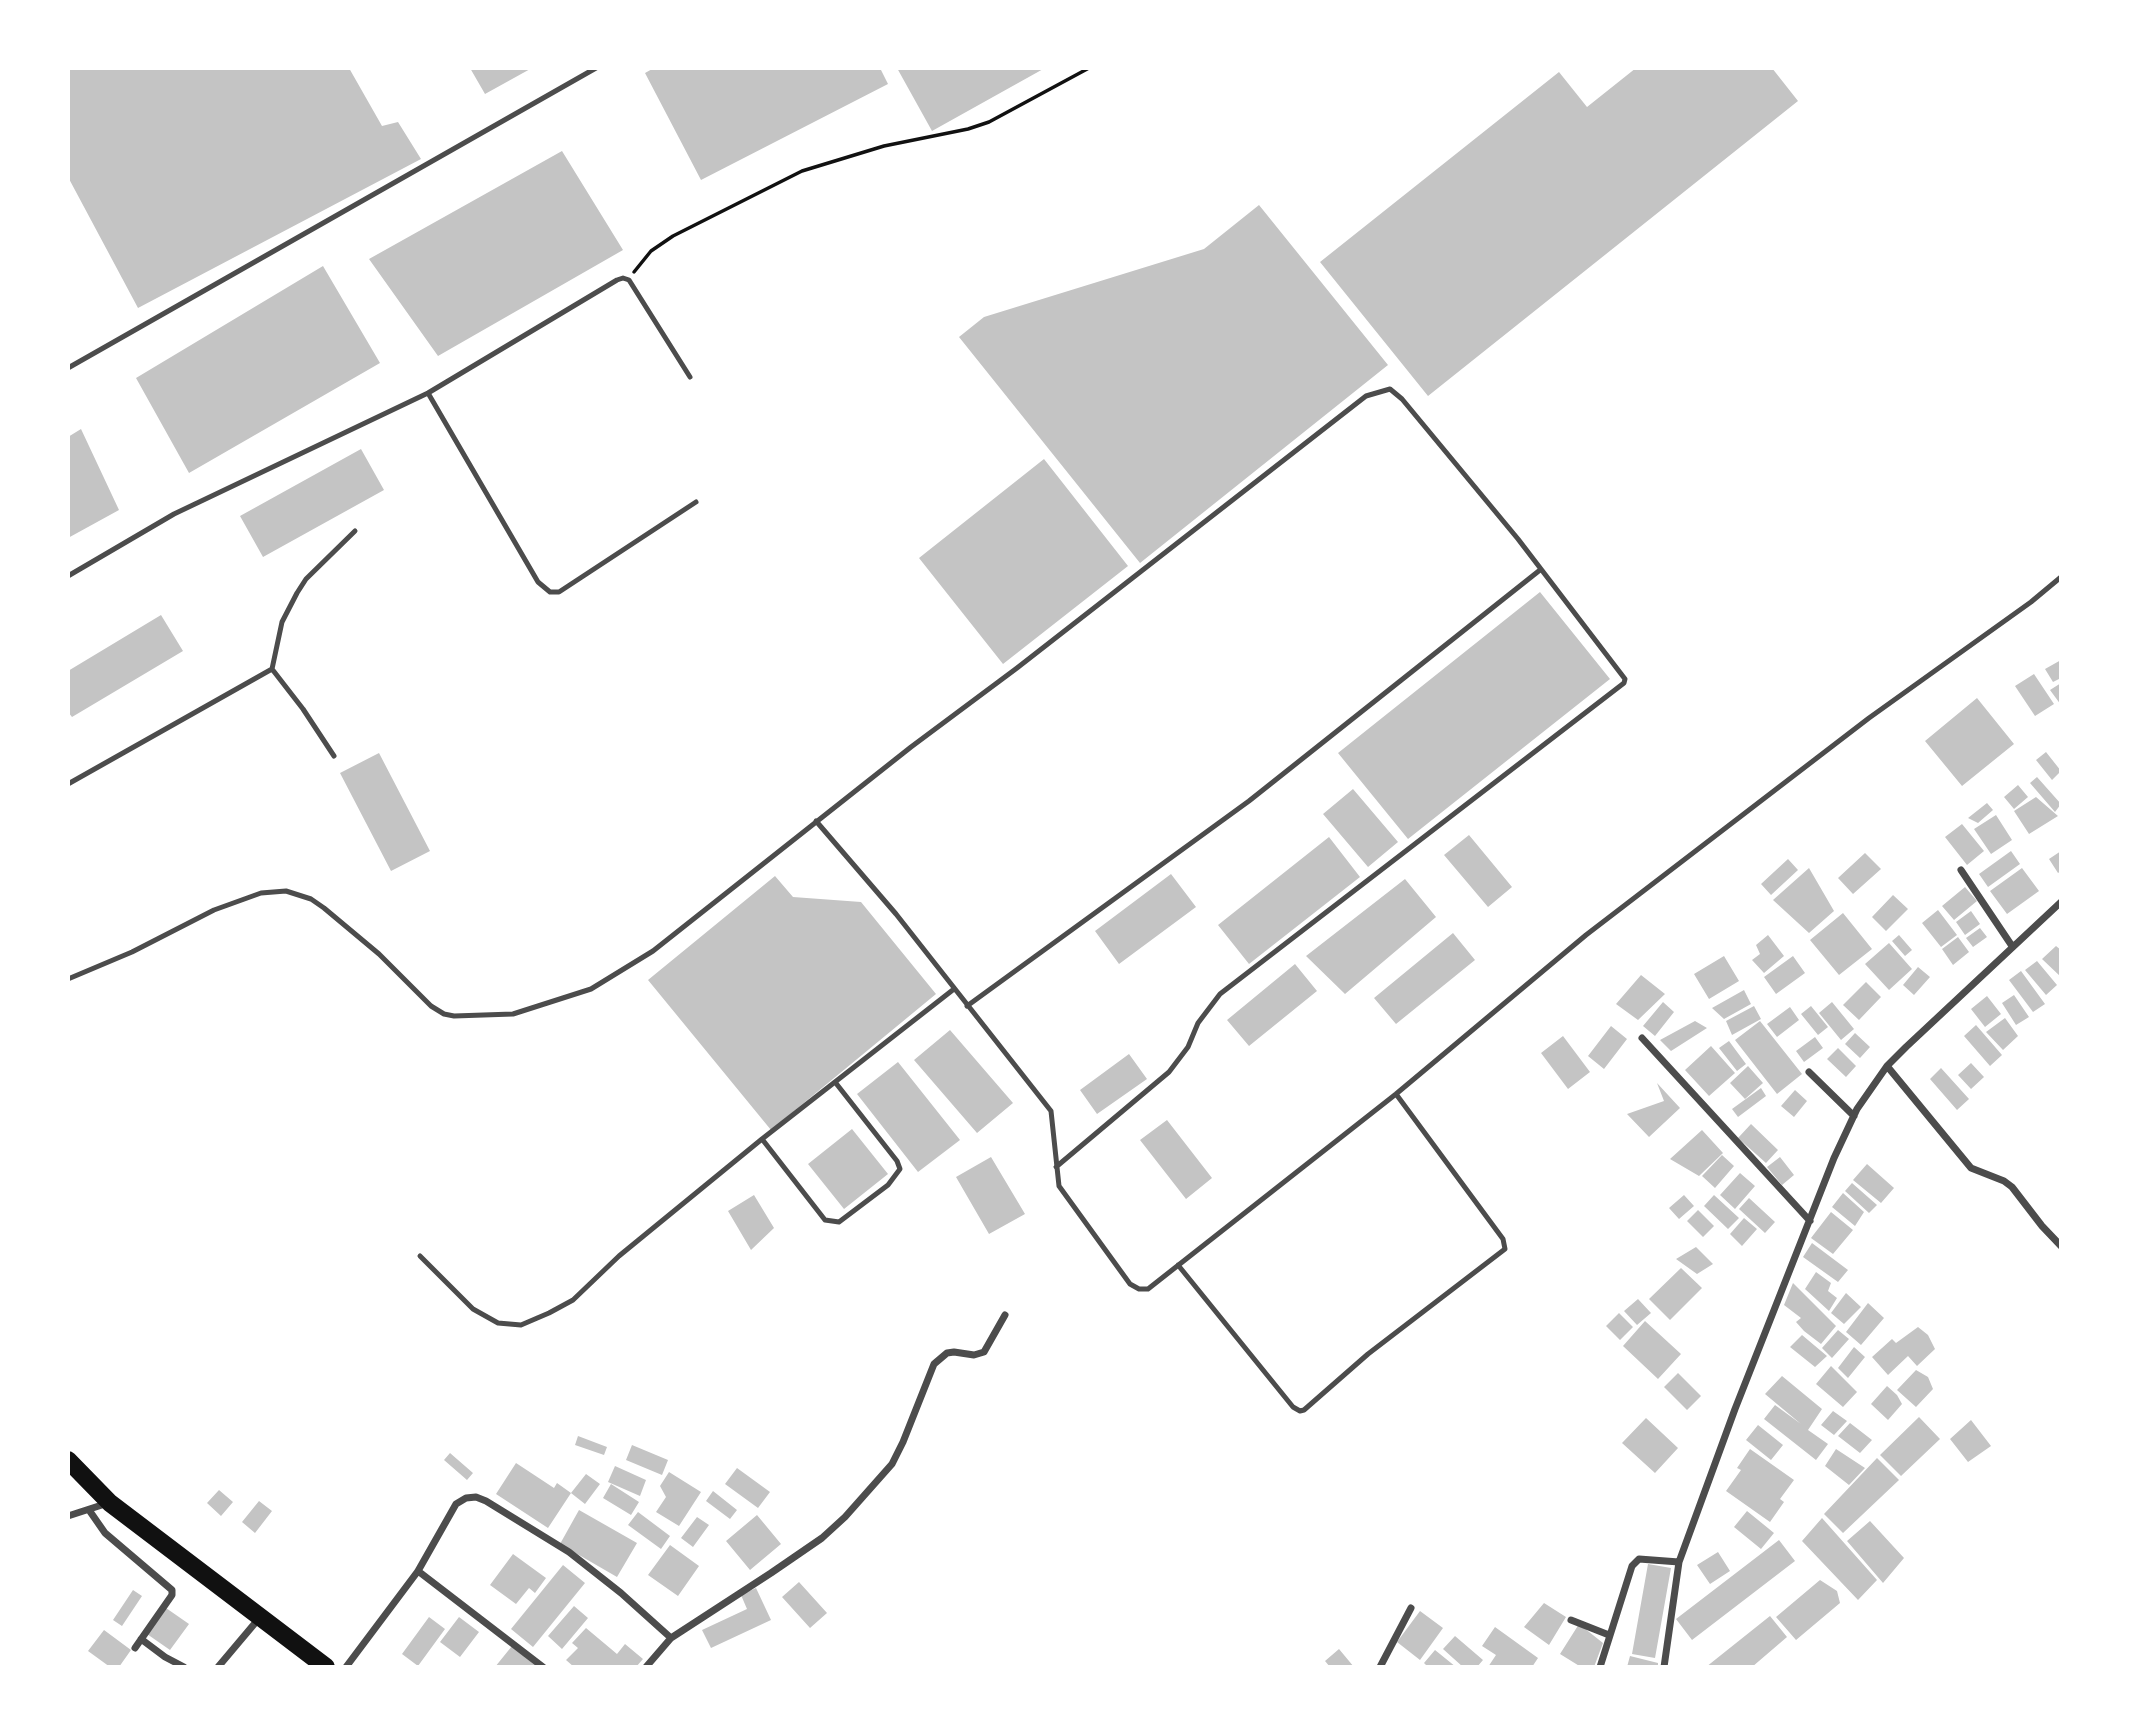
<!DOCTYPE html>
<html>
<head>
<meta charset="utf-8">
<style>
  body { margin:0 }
  #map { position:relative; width:2129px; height:1735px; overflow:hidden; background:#fff; font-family:Manrope,sans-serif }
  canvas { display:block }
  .frame { position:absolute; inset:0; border:70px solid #fff; pointer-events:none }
</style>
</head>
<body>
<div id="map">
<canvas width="2129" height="1735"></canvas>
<div class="frame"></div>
</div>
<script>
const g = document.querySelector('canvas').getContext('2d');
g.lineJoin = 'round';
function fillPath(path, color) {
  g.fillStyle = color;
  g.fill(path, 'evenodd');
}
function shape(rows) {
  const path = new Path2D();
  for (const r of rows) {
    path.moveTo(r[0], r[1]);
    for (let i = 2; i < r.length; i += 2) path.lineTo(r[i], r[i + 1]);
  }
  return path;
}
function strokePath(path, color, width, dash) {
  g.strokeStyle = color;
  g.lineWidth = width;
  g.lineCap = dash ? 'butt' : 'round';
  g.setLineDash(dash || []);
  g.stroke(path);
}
fillPath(shape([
  [68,68,349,68,382,126,398,122,421,159,138,308,68,177],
  [470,68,532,68,485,94],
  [654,68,880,68,888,84,701,180,645,73],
  [897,68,1045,68,932,131],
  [1636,68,1772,68,1798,101,1428,396,1320,262,1559,72,1587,107],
  [562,151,623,250,438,356,369,259],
  [1259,205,1388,365,1140,563,959,337,984,317,1204,249],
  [323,266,380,363,189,473,136,378],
  [81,429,119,510,68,538,68,437],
  [361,449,384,490,263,557,240,516],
  [1044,459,1128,566,1003,664,919,558],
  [1540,592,1610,679,1408,839,1338,753],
  [161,615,183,651,72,717,68,712,68,671],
  [2061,660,2061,678,2053,682,2045,669],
  [2034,674,2054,704,2035,716,2015,686],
  [2061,683,2061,705,2050,690],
  [1977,698,2014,744,1962,786,1925,741],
  [2046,752,2061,771,2052,780,2036,760],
  [379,753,430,851,391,871,340,773],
  [2037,777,2061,804,2055,812,2030,783],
  [2018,785,2028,797,2014,809,2004,797],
  [1353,789,1398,842,1368,867,1323,814],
  [2036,797,2058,816,2029,834,2014,811],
  [1987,803,1993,810,1978,823,1968,818],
  [1996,815,2012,840,1991,854,1974,829],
  [1962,824,1984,851,1967,865,1945,837],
  [1469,835,1512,887,1488,907,1444,855],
  [1329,837,1360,877,1249,964,1218,925],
  [2011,851,2020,864,1988,887,1979,874],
  [2061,851,2061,871,2058,873,2049,859],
  [1865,853,1881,869,1853,894,1838,878],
  [1788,859,1798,870,1771,895,1761,884],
  [1809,868,1834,911,1809,933,1773,900],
  [2022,868,2039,891,2007,914,1990,891],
  [1171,874,1196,907,1119,964,1095,931],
  [775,876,793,897,861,902,936,994,771,1130,648,980],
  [1405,879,1436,917,1345,994,1306,956],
  [1965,887,1977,901,1954,920,1942,906],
  [1893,895,1908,909,1886,931,1872,917],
  [1938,910,1957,935,1941,947,1922,923],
  [1971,911,1980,924,1965,935,1956,922],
  [1843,913,1872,949,1839,975,1810,940],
  [1980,928,1987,937,1973,947,1966,938],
  [1453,933,1475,960,1396,1024,1374,998],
  [1768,935,1784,956,1764,973,1752,960,1760,954,1756,945],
  [1899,935,1912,950,1905,956,1892,941],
  [1958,937,1969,952,1953,965,1942,949],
  [1889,943,1912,969,1889,990,1865,964],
  [2056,946,2061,950,2061,977,2042,959],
  [1724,956,1739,981,1709,999,1694,974],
  [1793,956,1805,973,1776,994,1764,977],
  [2037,961,2057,985,2046,995,2025,970],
  [1295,964,1317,991,1249,1046,1227,1020],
  [1918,967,1930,977,1914,995,1903,985],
  [2021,971,2045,1004,2033,1012,2009,980],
  [1641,975,1665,994,1638,1020,1616,1004],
  [1866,982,1881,997,1859,1020,1843,1005],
  [1744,990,1751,1004,1724,1019,1712,1008],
  [2014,995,2029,1017,2016,1025,2002,1003],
  [1987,996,2001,1014,1985,1027,1971,1009],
  [1663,1002,1674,1012,1655,1036,1643,1026],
  [1832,1002,1854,1029,1841,1040,1819,1013],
  [1754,1006,1761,1019,1732,1035,1726,1021],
  [1811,1006,1828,1027,1818,1035,1801,1014],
  [1790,1007,1799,1020,1777,1037,1767,1024],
  [2005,1018,2018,1036,2003,1050,1986,1032],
  [1695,1021,1707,1028,1671,1051,1660,1040],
  [1760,1021,1802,1074,1777,1094,1735,1040],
  [1976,1025,2002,1055,1990,1066,1964,1036],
  [1611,1026,1627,1039,1604,1069,1588,1056],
  [950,1030,1013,1103,977,1133,914,1060],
  [1855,1033,1870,1047,1860,1058,1845,1044],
  [1563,1036,1590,1072,1568,1089,1541,1053],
  [1815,1037,1823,1048,1804,1062,1796,1051],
  [1729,1041,1746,1064,1737,1071,1719,1048],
  [1711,1046,1735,1073,1709,1096,1685,1070],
  [1838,1048,1856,1066,1846,1077,1827,1059],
  [1129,1054,1147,1079,1097,1114,1080,1090],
  [898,1062,960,1140,918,1172,857,1094],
  [1971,1063,1984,1077,1971,1089,1958,1075],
  [1748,1066,1763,1083,1745,1099,1730,1083],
  [1941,1068,1969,1099,1957,1110,1930,1079],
  [1657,1083,1680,1108,1649,1137,1627,1114,1664,1101],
  [1761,1088,1766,1096,1738,1117,1732,1109],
  [1795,1090,1807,1101,1794,1117,1781,1106],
  [1167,1120,1212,1178,1186,1199,1140,1140],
  [1751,1124,1778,1150,1766,1163,1738,1138],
  [852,1129,888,1174,844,1209,808,1164],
  [1702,1130,1723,1153,1699,1176,1670,1159],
  [1722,1155,1734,1166,1715,1188,1702,1176],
  [991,1157,1025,1214,989,1234,956,1177],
  [1780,1157,1794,1175,1782,1185,1767,1167],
  [1867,1164,1894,1188,1881,1203,1853,1180],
  [1740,1173,1755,1186,1735,1209,1720,1195],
  [1852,1183,1877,1205,1869,1213,1845,1191],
  [1843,1193,1864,1212,1855,1226,1832,1207],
  [754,1195,774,1228,751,1250,728,1211],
  [1684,1195,1694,1206,1679,1219,1669,1208],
  [1714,1195,1739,1218,1728,1229,1704,1206],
  [1749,1198,1775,1222,1765,1233,1739,1209],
  [1698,1210,1714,1226,1703,1237,1687,1221],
  [1831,1212,1853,1230,1833,1254,1811,1238],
  [1744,1218,1757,1229,1742,1246,1730,1234],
  [1812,1243,1848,1270,1838,1282,1803,1257],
  [1696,1247,1713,1264,1697,1274,1676,1259],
  [1681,1268,1702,1288,1670,1320,1649,1299],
  [1816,1272,1831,1283,1828,1291,1837,1298,1829,1311,1805,1289],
  [1793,1283,1836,1326,1821,1344,1804,1331,1796,1322,1801,1318,1784,1305],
  [1846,1293,1861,1307,1844,1324,1831,1313],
  [1638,1299,1651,1313,1637,1325,1624,1311],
  [1868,1303,1884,1318,1861,1345,1846,1332],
  [1619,1313,1633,1327,1620,1340,1606,1326],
  [1645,1321,1681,1354,1658,1379,1623,1346],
  [1918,1327,1928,1335,1935,1349,1917,1366,1908,1356,1888,1375,1872,1357,1892,1339,1896,1343],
  [1838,1330,1849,1339,1832,1358,1822,1348],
  [1802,1335,1827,1356,1815,1367,1790,1347],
  [1854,1347,1865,1357,1848,1378,1838,1368],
  [1831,1366,1857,1392,1843,1407,1816,1384],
  [1916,1370,1928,1377,1933,1389,1916,1407,1897,1390],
  [1678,1373,1701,1396,1687,1410,1664,1387],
  [1782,1376,1822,1409,1808,1430,1828,1444,1816,1460,1764,1419,1775,1405,1801,1424,1765,1394],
  [1887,1386,1897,1395,1902,1404,1888,1420,1871,1404],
  [1833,1411,1847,1421,1834,1435,1821,1425],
  [1919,1417,1940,1439,1901,1476,1880,1455],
  [1646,1418,1678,1448,1655,1473,1622,1443],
  [1971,1420,1991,1446,1968,1462,1950,1439],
  [1850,1423,1872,1440,1860,1453,1838,1436],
  [1758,1425,1783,1445,1771,1460,1746,1440],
  [578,1436,607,1447,604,1455,575,1445],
  [632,1445,668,1460,662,1475,626,1460],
  [1750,1449,1794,1480,1780,1499,1784,1502,1770,1522,1726,1491,1741,1470,1737,1468],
  [1836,1449,1865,1468,1849,1485,1825,1466],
  [450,1453,473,1473,467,1480,444,1460],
  [1877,1458,1899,1480,1843,1533,1824,1514],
  [516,1463,554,1488,557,1483,571,1493,548,1528,496,1494],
  [615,1466,646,1480,640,1496,608,1482],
  [737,1468,770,1492,758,1508,725,1484],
  [669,1472,701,1492,679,1526,656,1512,666,1497,660,1486],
  [586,1474,600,1484,585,1504,571,1493],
  [611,1484,639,1502,631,1515,603,1498],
  [219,1490,233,1502,221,1516,207,1503],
  [713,1491,737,1510,730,1519,706,1501],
  [259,1501,272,1511,255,1533,242,1522],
  [579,1510,637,1543,617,1577,560,1544],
  [1747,1511,1774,1533,1761,1549,1734,1527],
  [638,1512,670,1536,661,1549,628,1525],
  [757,1515,781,1544,750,1570,726,1541],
  [697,1517,709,1525,693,1547,681,1538],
  [1822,1518,1877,1580,1858,1600,1802,1541],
  [1870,1521,1904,1558,1883,1583,1847,1541],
  [1779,1540,1795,1561,1692,1640,1676,1619],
  [670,1545,699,1566,678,1596,648,1575],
  [1718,1552,1730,1571,1710,1584,1697,1565],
  [513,1554,546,1578,535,1593,529,1588,516,1604,490,1585],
  [1648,1564,1671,1568,1655,1658,1632,1654],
  [563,1565,585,1583,533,1647,511,1629],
  [1820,1580,1837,1591,1840,1603,1796,1640,1776,1617],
  [799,1582,827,1613,810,1628,782,1597],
  [756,1588,771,1620,711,1648,702,1630,747,1609,741,1595],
  [133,1590,142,1596,122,1626,113,1620],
  [1544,1603,1566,1617,1549,1645,1524,1627],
  [574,1606,588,1618,562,1649,548,1636],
  [166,1608,189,1624,170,1650,147,1634],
  [1420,1611,1443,1628,1420,1660,1397,1642],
  [1770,1616,1787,1637,1752,1667,1706,1667],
  [429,1617,445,1629,418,1666,402,1654],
  [459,1617,479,1632,460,1657,440,1642],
  [1579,1624,1603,1643,1594,1667,1581,1667,1560,1654],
  [1495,1627,1538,1658,1532,1667,1488,1667,1496,1655,1482,1646],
  [586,1628,617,1654,625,1644,643,1659,636,1667,574,1667,566,1660,578,1648,572,1643],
  [104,1630,131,1650,119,1667,110,1667,88,1651],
  [1455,1636,1483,1660,1477,1667,1463,1667,1443,1649],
  [512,1646,537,1667,495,1667],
  [1339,1649,1354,1667,1330,1667,1325,1661],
  [1435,1650,1456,1667,1428,1667,1424,1663],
  [1630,1656,1658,1663,1658,1667,1627,1667]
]), '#c4c4c4');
strokePath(shape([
  [634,272,651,251,673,236,802,171,884,146,968,129,989,122,1089,68]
]), '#111', 3.5);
strokePath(shape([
  [68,368,596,68],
  [428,393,538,582,550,592,559,592,696,502],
  [68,576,174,514,428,393,617,280,623,278,629,280,690,377],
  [272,669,282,622,297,593,306,579,355,531],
  [68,784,272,669,303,709,334,756],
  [816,821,896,914,1051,1111,1059,1186,1130,1284,1139,1289,1148,1289,1396,1094,1586,935,1869,718,2031,602,2061,577],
  [68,979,132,952,214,910,261,893,286,891,311,899,324,908,379,954,431,1006,444,1014,454,1016,513,1014,591,989,653,951,911,747,1017,668,1366,396,1390,389,1402,399,1518,539,1625,679,1624,683,1220,994,1198,1023,1188,1047,1169,1072,1056,1167],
  [967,1006,1249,801,1540,570],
  [762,1139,825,1220,839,1222,888,1185,900,1169,897,1161,835,1082],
  [420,1256,473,1309,498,1323,521,1325,549,1313,573,1300,619,1256,762,1139,954,989],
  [1178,1265,1293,1407,1300,1411,1304,1410,1368,1354,1505,1249,1503,1239,1396,1094]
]), '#4c4c4c', 5);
strokePath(shape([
  [1961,870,2012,946],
  [1642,1038,1810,1221],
  [1887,1066,1971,1168,2004,1181,2012,1187,2042,1226,2061,1246],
  [1809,1072,1854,1116],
  [89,1510,105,1533,172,1590,172,1595,135,1648],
  [68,1516,108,1503],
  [418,1571,543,1667],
  [1571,1620,1609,1635],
  [141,1639,165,1657,184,1667],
  [218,1667,261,1616],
  [346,1667,418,1571,456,1504,466,1498,476,1497,486,1501,569,1552,621,1593,671,1638],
  [646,1667,671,1638,771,1573,822,1538,845,1517,892,1464,903,1442,934,1364,947,1353,954,1352,974,1355,984,1352,1005,1315],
  [1380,1667,1411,1608],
  [1600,1667,1632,1566,1639,1559,1679,1562],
  [1664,1667,1679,1562,1735,1409,1834,1158,1857,1109,1887,1066,1906,1047,2061,902]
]), '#4c4c4c', 7);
strokePath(shape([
  [68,1460,110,1503,326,1667]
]), '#111', 18);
</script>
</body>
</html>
